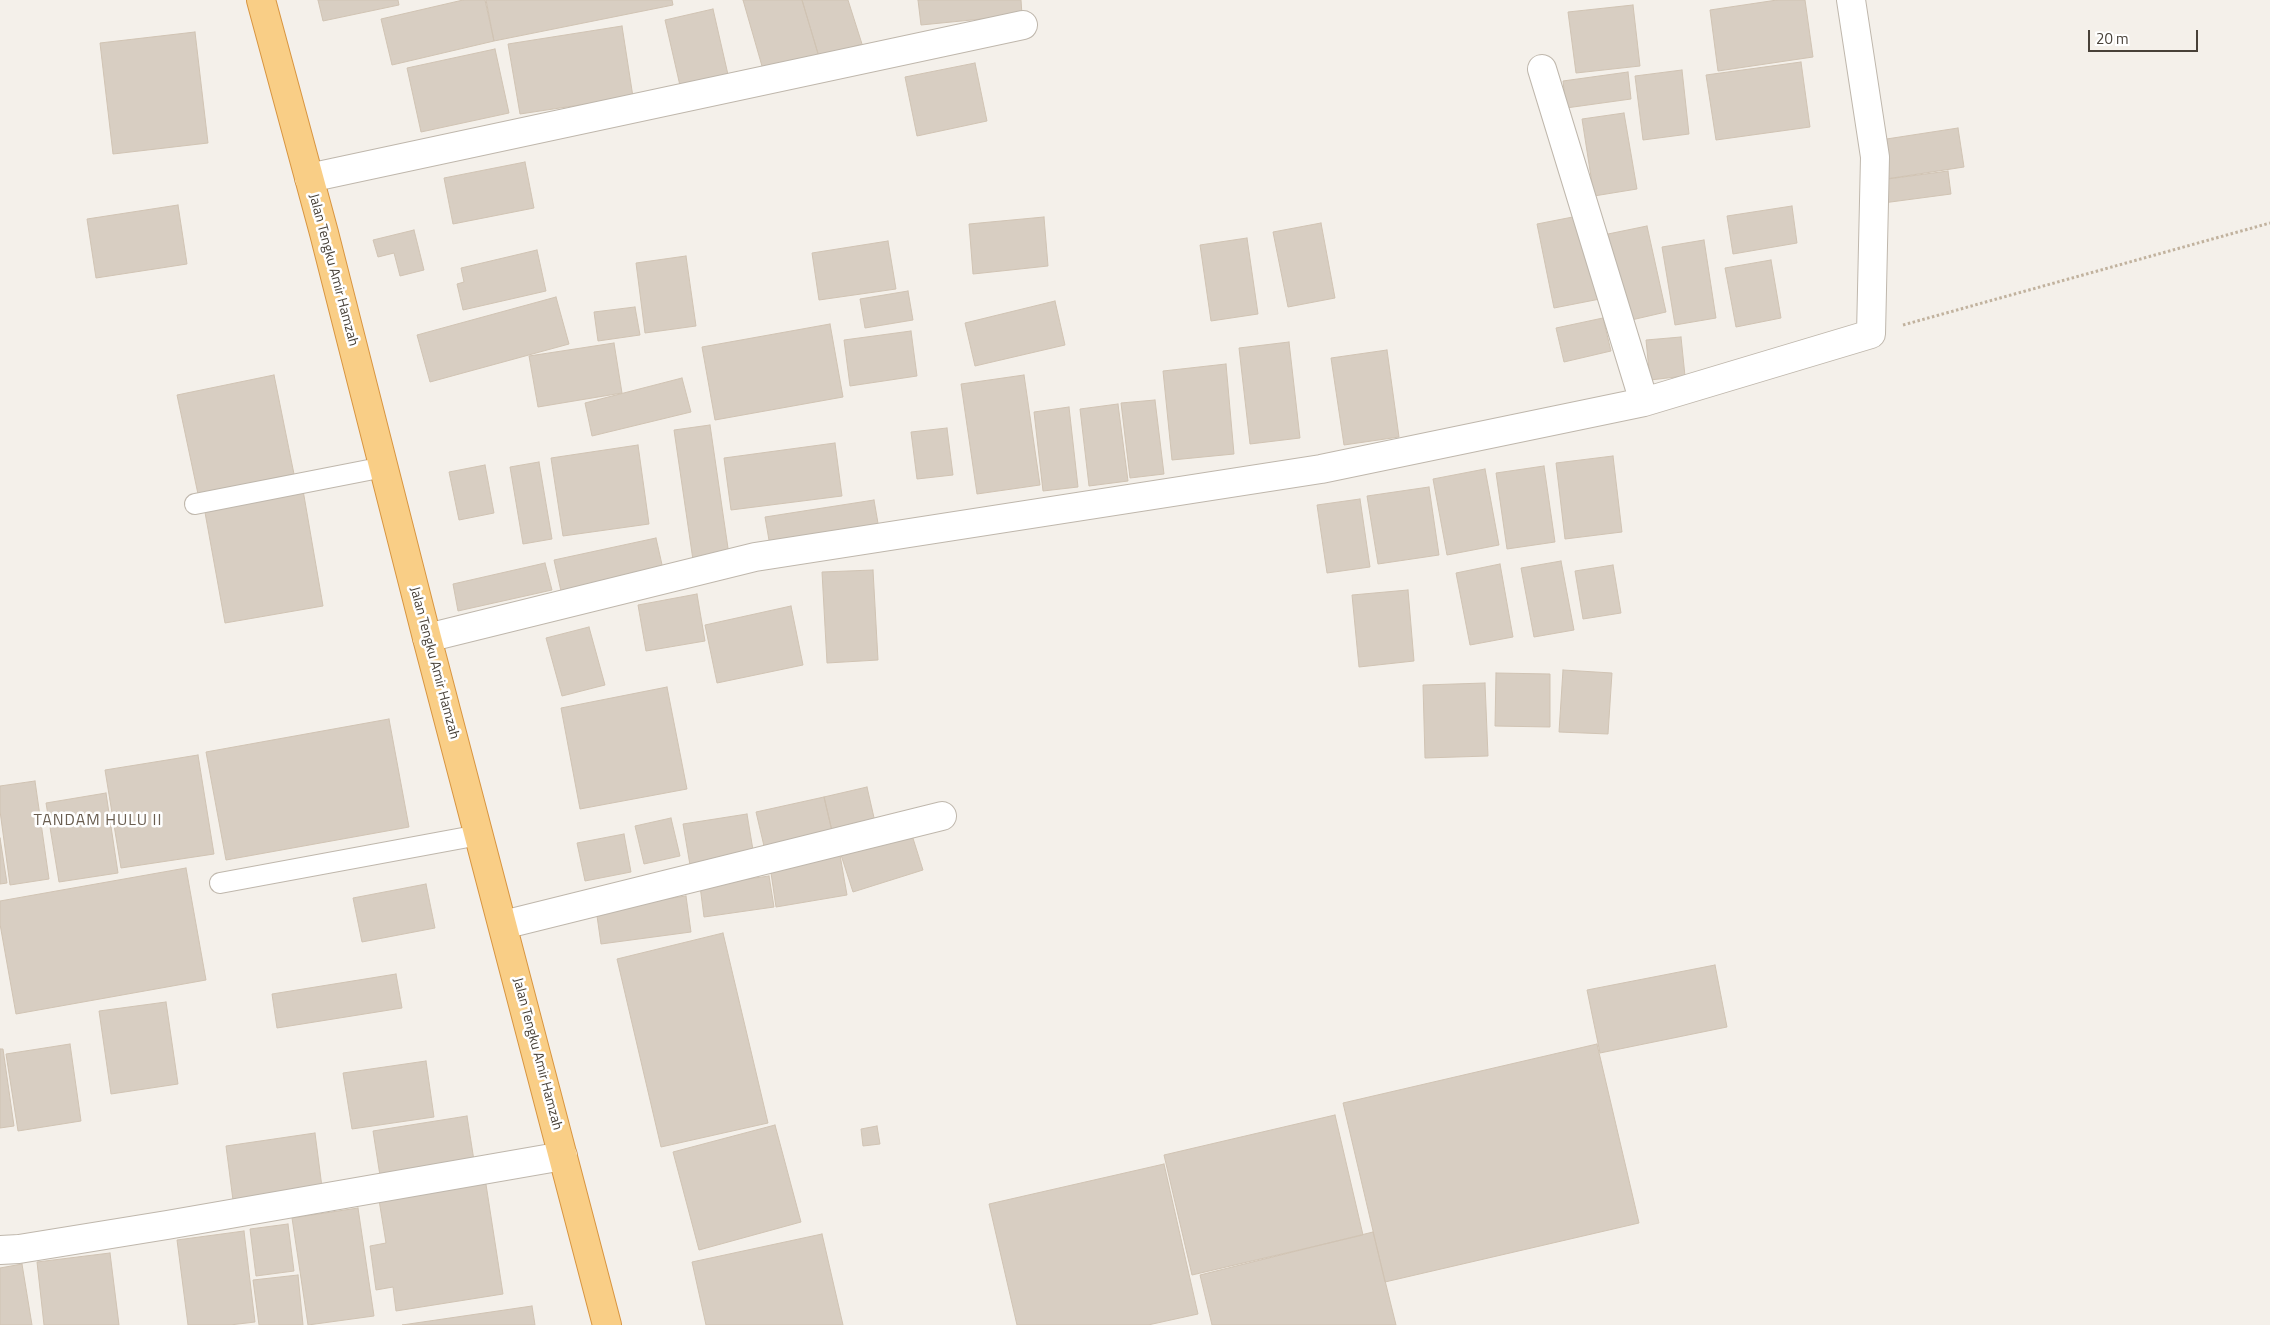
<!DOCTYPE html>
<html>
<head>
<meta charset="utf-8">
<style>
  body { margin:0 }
  #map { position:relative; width:2270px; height:1325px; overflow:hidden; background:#f4f0ea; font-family:"Titillium Web",sans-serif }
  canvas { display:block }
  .scale { position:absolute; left:2088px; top:30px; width:110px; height:22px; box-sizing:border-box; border:2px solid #484138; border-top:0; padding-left:6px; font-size:15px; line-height:18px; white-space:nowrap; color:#484138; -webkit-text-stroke:4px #fff; paint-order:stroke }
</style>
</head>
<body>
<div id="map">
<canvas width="2270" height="1325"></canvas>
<div class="scale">20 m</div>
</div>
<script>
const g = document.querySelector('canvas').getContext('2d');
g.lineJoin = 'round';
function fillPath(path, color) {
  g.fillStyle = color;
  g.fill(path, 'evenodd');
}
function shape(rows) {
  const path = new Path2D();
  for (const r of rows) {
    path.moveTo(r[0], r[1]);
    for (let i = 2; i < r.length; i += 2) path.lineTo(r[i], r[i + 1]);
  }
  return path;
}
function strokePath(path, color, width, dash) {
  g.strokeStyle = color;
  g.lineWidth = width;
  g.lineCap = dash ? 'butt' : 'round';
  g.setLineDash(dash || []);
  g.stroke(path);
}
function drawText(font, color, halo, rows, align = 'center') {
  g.font = font + ' "Titillium Web",sans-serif';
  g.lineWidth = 5;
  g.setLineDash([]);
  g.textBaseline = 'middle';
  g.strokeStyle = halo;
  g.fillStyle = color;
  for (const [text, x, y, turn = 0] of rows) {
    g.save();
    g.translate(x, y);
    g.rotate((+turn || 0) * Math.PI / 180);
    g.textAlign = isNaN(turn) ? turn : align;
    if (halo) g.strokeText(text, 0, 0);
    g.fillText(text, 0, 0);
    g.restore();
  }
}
const building = shape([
  [318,0,398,0,399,5,323,21,318,0],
  [463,0,485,0,494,41,392,65,381,19,463,0],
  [486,0,672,0,673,5,494,41,486,0],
  [743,0,802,0,819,57,764,73,743,0],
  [802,0,848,0,862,44,819,57,802,0],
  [918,0,1021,0,1022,15,921,25,918,0],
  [1777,0,1805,0,1813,57,1718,71,1710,10,1777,0],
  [1633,5,1640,66,1576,73,1568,12,1633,5],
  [713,9,729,79,681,90,665,20,713,9],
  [622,26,633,97,520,114,508,44,622,26],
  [195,32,208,143,113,154,100,43,195,32],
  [495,49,509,113,421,132,407,68,495,49],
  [1801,62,1810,127,1716,140,1706,75,1801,62],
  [975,63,987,121,917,136,905,77,975,63],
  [1682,70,1689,134,1643,140,1635,76,1682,70],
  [1628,72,1631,99,1566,108,1563,81,1628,72],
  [1624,113,1637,189,1594,196,1582,119,1624,113],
  [1958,128,1964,167,1886,179,1880,140,1958,128],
  [525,162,534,208,453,224,444,178,525,162],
  [1948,171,1951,194,1883,203,1880,180,1948,171],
  [178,205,187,264,96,278,87,219,178,205],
  [1792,206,1797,243,1733,254,1727,216,1792,206],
  [1583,215,1600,299,1554,308,1537,224,1583,215],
  [1044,217,1048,266,973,274,969,224,1044,217],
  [1321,223,1335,298,1288,307,1273,232,1321,223],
  [1647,226,1666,312,1627,321,1608,234,1647,226],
  [414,230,424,270,400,276,394,253,378,257,373,240,414,230],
  [1247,238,1258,314,1211,321,1200,245,1247,238],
  [1704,240,1716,318,1675,325,1662,247,1704,240],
  [888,241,896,289,819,300,812,253,888,241],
  [537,250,546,291,463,310,457,284,464,282,461,268,537,250],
  [686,256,696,326,645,333,636,263,686,256],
  [1771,260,1781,318,1736,327,1725,268,1771,260],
  [908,291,913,320,865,328,860,299,908,291],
  [556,297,569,344,430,382,417,335,556,297],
  [1055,301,1065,345,975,366,965,323,1055,301],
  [635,307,640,335,598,341,594,312,635,307],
  [1603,318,1611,351,1564,362,1556,328,1603,318],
  [830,324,843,397,715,420,702,347,830,324],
  [911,331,917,376,850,386,844,340,911,331],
  [1681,337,1685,376,1650,380,1646,340,1681,337],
  [1289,342,1300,438,1250,444,1239,348,1289,342],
  [614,343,622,393,538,407,529,356,614,343],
  [1387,350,1399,437,1344,445,1331,358,1387,350],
  [1226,364,1234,454,1172,460,1163,371,1226,364],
  [274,375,294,474,198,494,177,395,274,375],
  [1024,375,1040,485,977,494,961,384,1024,375],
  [682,378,691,412,592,436,585,403,682,378],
  [1155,400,1164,474,1130,478,1121,403,1155,400],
  [1118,404,1128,481,1089,486,1080,409,1118,404],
  [1069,407,1078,487,1043,491,1034,412,1069,407],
  [710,425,729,555,693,560,674,430,710,425],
  [947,428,953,475,917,479,911,432,947,428],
  [835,443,842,496,731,510,724,458,835,443],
  [638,445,649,524,563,536,551,458,638,445],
  [1613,456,1622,532,1565,539,1556,463,1613,456],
  [539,462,552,539,523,544,510,467,539,462],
  [485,465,494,513,459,520,449,472,485,465],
  [1544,466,1555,542,1507,549,1496,473,1544,466],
  [1485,469,1499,545,1447,555,1433,479,1485,469],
  [1429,487,1439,555,1378,564,1367,496,1429,487],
  [303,490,323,606,225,623,204,507,303,490],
  [1360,499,1370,567,1327,573,1317,505,1360,499],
  [874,500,879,529,770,546,765,517,874,500],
  [656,538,665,578,563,600,554,560,656,538],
  [1561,561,1574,630,1534,637,1521,568,1561,561],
  [545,563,552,590,458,611,453,584,545,563],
  [1500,564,1513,637,1470,645,1456,573,1500,564],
  [1613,565,1621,613,1583,619,1575,571,1613,565],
  [873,570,878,660,827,663,822,572,873,570],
  [1408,590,1414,661,1359,667,1352,595,1408,590],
  [697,594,705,641,646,651,638,605,697,594],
  [791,606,803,665,717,683,705,625,791,606],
  [589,627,605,685,562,696,546,638,589,627],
  [1563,670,1612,673,1608,734,1559,732,1563,670],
  [1496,673,1550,674,1550,727,1495,726,1496,673],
  [1485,683,1488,756,1425,758,1423,685,1485,683],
  [667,687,687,789,580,809,561,708,667,687],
  [389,719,409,827,226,860,206,752,389,719],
  [198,755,214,854,121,868,105,770,198,755],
  [35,781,49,879,10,885,0,811,0,786,35,781],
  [867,787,875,822,832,831,824,797,867,787],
  [106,793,118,873,59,882,46,803,106,793],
  [824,797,832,831,764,846,756,812,824,797],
  [747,814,754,856,690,865,683,824,747,814],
  [671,818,680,856,644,864,635,826,671,818],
  [911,832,923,870,853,892,841,855,911,832],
  [624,834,631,872,585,881,577,843,624,834],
  [0,838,7,883,0,884,0,838],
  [840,855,847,895,776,907,770,866,840,855],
  [186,868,206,980,16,1014,0,924,0,901,186,868],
  [769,876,774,907,704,917,700,886,769,876],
  [426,884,435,928,362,942,353,898,426,884],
  [686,896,691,932,601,944,596,909,686,896],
  [723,933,768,1123,661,1147,617,959,723,933],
  [1715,965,1727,1027,1600,1053,1587,990,1715,965],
  [396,974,402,1008,277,1028,272,994,396,974],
  [166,1002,178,1084,111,1094,99,1011,166,1002],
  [70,1044,81,1121,18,1131,6,1054,70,1044],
  [1597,1044,1639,1223,1385,1282,1343,1103,1597,1044],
  [0,1049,3,1049,14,1126,0,1128,0,1049],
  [426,1061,434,1117,352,1129,343,1073,426,1061],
  [1335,1115,1363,1235,1192,1275,1164,1155,1335,1115],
  [467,1116,475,1167,381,1182,373,1131,467,1116],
  [775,1125,801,1222,699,1250,673,1152,775,1125],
  [877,1126,880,1144,863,1146,861,1129,877,1126],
  [315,1133,323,1195,234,1208,226,1146,315,1133],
  [1164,1164,1198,1314,1148,1325,1017,1325,989,1204,1164,1164],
  [485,1178,503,1294,396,1311,393,1287,376,1290,370,1246,386,1243,378,1194,485,1178],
  [358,1208,374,1316,308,1325,292,1218,358,1208],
  [288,1224,294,1271,256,1276,250,1229,288,1224],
  [244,1231,255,1322,230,1325,188,1325,177,1240,244,1231],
  [1373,1232,1396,1325,1212,1325,1200,1275,1373,1232],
  [822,1234,843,1325,706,1325,692,1262,822,1234],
  [110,1253,119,1325,44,1325,37,1262,110,1253],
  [22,1264,32,1325,0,1325,0,1268,22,1264],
  [298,1275,303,1325,259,1325,253,1280,298,1275],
  [532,1306,535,1325,402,1325,532,1306]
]);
fillPath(building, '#d8cec2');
strokePath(building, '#d0c3b3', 1);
const service = shape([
  [195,504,384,467],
  [220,883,479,835]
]);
const minor = shape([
  [1542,69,1644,402],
  [309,178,1023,25],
  [427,638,755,557,1321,469,1644,402,1871,334,1875,157,1851,0],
  [503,925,942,816],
  [0,1250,19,1249,167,1225,563,1156]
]);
const trunk = shape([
  [261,0,324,233,427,638,607,1325]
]);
strokePath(service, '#bfb7ac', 22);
strokePath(minor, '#bfb7ac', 30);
strokePath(trunk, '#d89540', 30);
strokePath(shape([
  [1903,325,2270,223]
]), '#c1b29e', 3, [2.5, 2.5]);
strokePath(service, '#fff', 20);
strokePath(minor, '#fff', 28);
strokePath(trunk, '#f9ce86', 28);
drawText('14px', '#484138', '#fff', [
  ["Jalan Tengku Amir Hamzah",333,270,75],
  ["Jalan Tengku Amir Hamzah",434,663,75],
  ["Jalan Tengku Amir Hamzah",537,1054,75]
]);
g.letterSpacing = '1px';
drawText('16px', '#6a5e50', '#fff', [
  ["TANDAM HULU II",98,821]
]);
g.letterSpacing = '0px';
</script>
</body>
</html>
